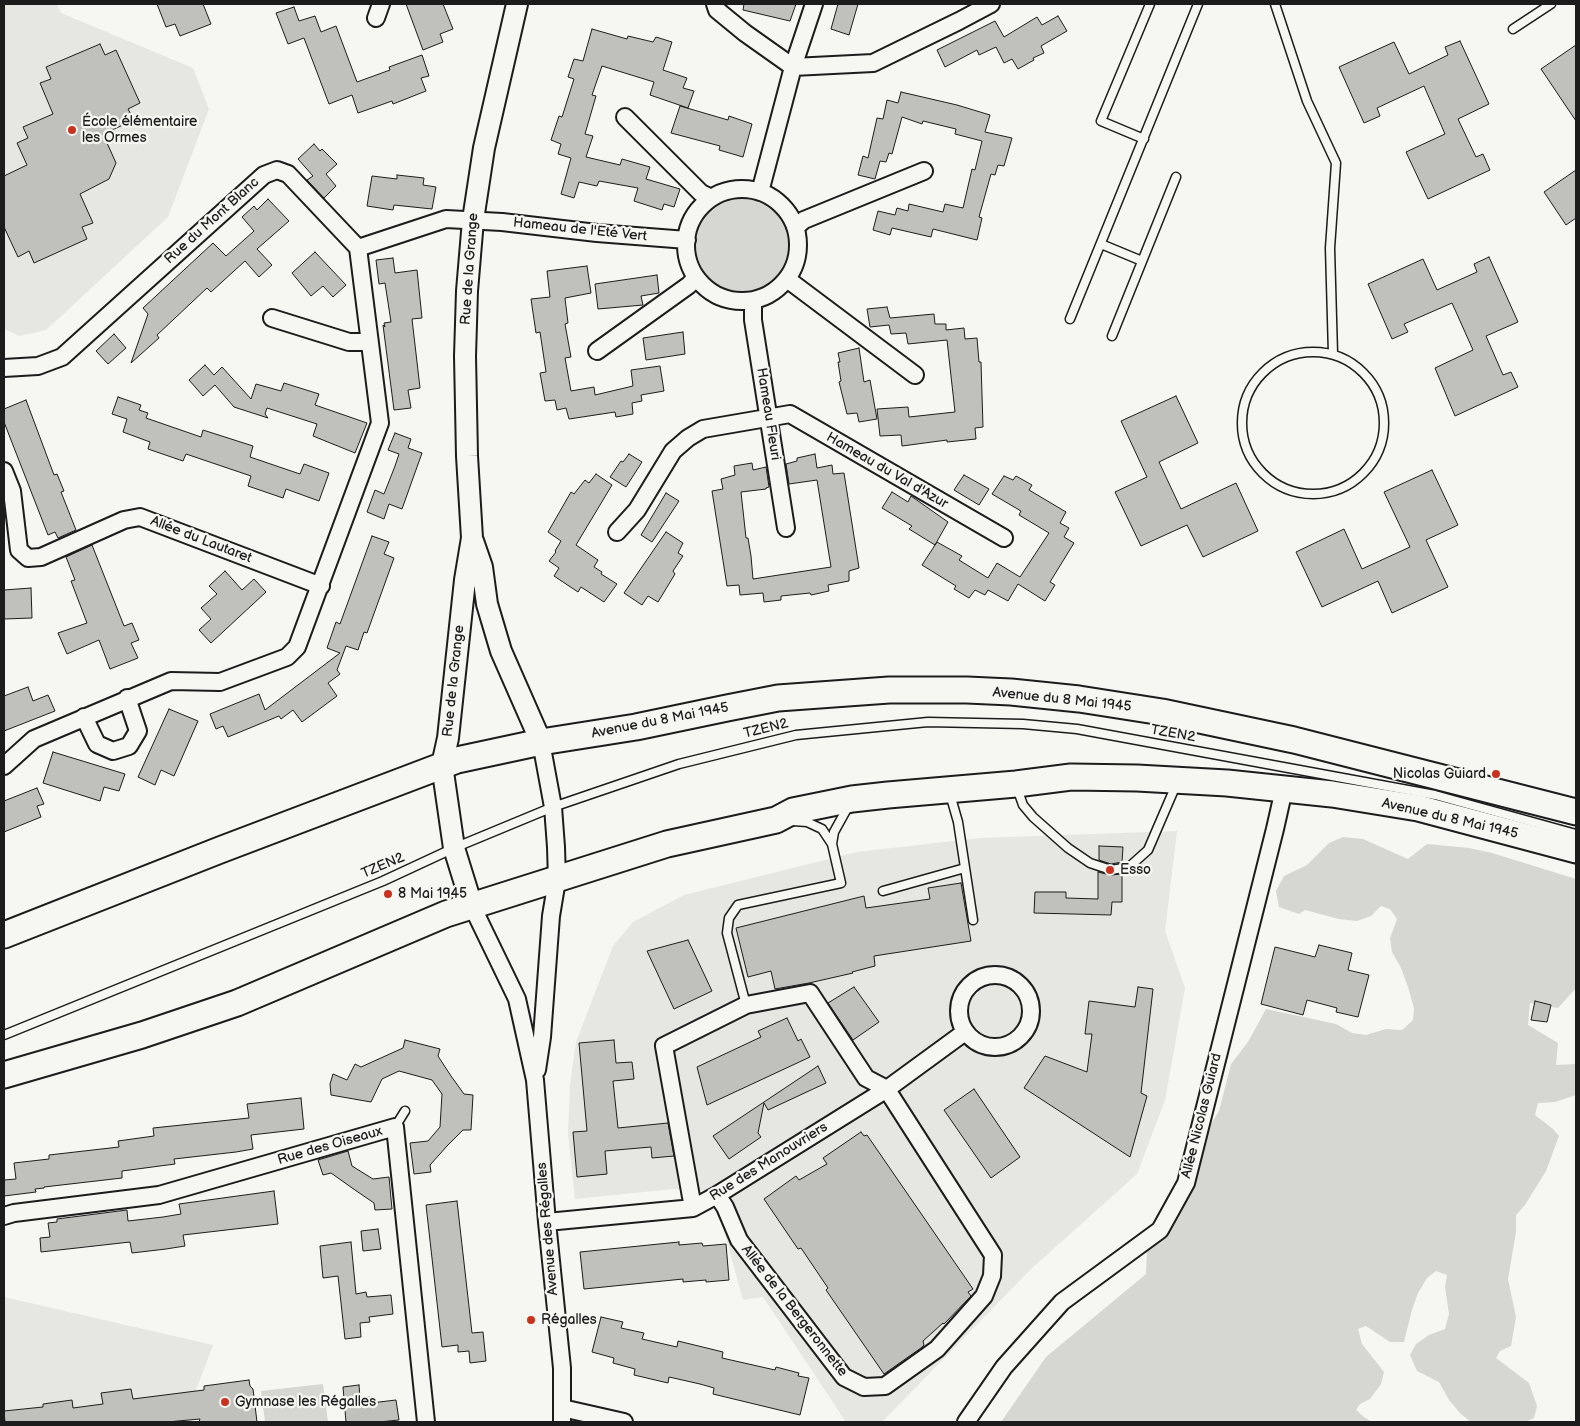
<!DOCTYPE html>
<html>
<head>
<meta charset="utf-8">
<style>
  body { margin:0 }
  #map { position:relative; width:1580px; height:1426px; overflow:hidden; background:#f6f6f2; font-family:"Balsamiq Sans",sans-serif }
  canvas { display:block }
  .frame { position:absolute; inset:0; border:5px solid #1c1c1c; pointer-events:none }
</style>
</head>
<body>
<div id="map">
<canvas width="1580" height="1426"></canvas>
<div class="frame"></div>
</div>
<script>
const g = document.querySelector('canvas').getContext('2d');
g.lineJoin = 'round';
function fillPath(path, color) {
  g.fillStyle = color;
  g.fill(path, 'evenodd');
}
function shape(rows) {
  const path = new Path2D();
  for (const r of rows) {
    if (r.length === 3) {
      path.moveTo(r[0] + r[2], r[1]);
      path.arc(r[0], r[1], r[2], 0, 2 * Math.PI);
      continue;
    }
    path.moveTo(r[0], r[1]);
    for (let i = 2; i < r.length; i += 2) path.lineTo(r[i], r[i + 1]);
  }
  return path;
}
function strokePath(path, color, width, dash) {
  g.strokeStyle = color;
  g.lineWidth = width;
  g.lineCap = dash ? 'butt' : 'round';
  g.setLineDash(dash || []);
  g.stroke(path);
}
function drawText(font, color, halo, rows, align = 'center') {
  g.font = font + ' "Balsamiq Sans",sans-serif';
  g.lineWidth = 4.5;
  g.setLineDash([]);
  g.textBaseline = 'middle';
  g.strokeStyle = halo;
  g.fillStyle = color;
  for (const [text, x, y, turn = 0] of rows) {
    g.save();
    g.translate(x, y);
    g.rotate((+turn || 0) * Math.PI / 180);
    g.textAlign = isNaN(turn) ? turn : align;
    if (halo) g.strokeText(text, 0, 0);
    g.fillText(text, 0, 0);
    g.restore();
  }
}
fillPath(shape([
  [4,4,57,4,61,13,193,68,209,109,168,217,46,330,19,336,4,329],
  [1177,831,1165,931,1185,988,1165,1100,1137,1174,1031,1269,882,1422,846,1422,763,1297,743,1300,713,1191,673,1189,575,1199,568,1134,570,1085,576,1042,613,946,633,922,684,895,857,852,980,838],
  [4,1297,213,1345,184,1422,4,1422]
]), '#e6e6e2');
fillPath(shape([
  [742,245,46],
  [1343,837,1363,839,1408,859,1427,844,1469,848,1492,853,1576,879,1576,988,1558,1008,1530,1003,1528,1025,1558,1043,1556,1065,1576,1064,1576,1095,1555,1102,1538,1103,1535,1115,1553,1129,1559,1136,1546,1171,1525,1205,1516,1215,1516,1232,1508,1279,1516,1317,1511,1346,1500,1351,1496,1358,1529,1383,1537,1406,1534,1418,1525,1422,1471,1422,1461,1414,1449,1400,1439,1382,1417,1371,1410,1355,1416,1344,1429,1335,1445,1329,1449,1314,1445,1287,1447,1275,1436,1271,1427,1278,1418,1293,1412,1310,1404,1342,1390,1342,1366,1326,1358,1329,1362,1344,1384,1372,1381,1384,1370,1399,1360,1404,1356,1410,1364,1417,1372,1422,1001,1422,1046,1357,1146,1274,1147,1251,1163,1224,1196,1149,1219,1111,1231,1064,1248,1042,1266,1009,1336,1024,1352,1033,1366,1035,1386,1029,1402,1030,1413,1020,1414,1008,1408,987,1401,968,1392,952,1390,938,1397,919,1390,909,1381,906,1371,916,1357,921,1339,919,1305,910,1299,914,1279,907,1276,891,1284,876,1307,865,1329,843],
  [323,1384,328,1422,265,1422,261,1391]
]), '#d6d6d2');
const building = shape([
  [157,4,203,4,211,24,180,36,175,24,166,27,157,4],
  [406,4,443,4,453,29,440,34,443,42,423,50,406,4],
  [744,4,796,4,790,21,743,10,744,4],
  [838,4,858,4,849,35,831,29,838,4],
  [294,7,299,21,315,16,321,32,336,26,357,82,390,70,389,67,422,55,429,76,421,78,426,91,393,104,392,101,358,113,352,95,329,104,304,38,288,44,276,13,294,7],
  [1058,16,1067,31,1041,46,1044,53,1033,58,1034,60,1018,69,1012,59,1004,63,996,47,979,55,977,50,945,67,937,50,995,21,1004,37,1037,17,1042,25,1058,16],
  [592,29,627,39,628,36,653,42,656,37,672,42,663,70,687,78,683,88,694,91,688,108,650,95,654,82,602,66,592,95,596,96,585,134,593,136,586,157,620,165,622,159,650,167,646,179,680,189,674,207,664,204,662,210,634,201,638,188,599,181,597,186,579,182,574,198,561,194,571,158,558,154,561,144,551,140,559,116,562,117,574,79,568,77,574,59,583,61,592,29],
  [1460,41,1489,104,1458,119,1476,157,1483,154,1490,170,1428,199,1406,152,1445,134,1424,86,1377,108,1380,116,1364,123,1339,67,1394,42,1409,74,1448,55,1445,47,1460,41],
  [100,44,105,55,116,50,140,103,128,109,134,120,103,134,116,163,109,179,80,194,93,223,82,227,87,239,34,263,29,251,18,257,4,227,4,176,27,165,17,143,28,138,23,127,53,114,40,83,51,79,46,67,100,44],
  [1576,45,1576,121,1541,69,1576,45],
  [901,92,957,105,990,115,985,132,1012,138,1004,166,998,165,995,175,991,174,979,217,982,218,977,240,933,229,931,237,892,228,890,235,873,230,878,211,895,215,897,208,908,211,909,204,943,212,945,204,963,208,972,169,975,170,982,141,955,134,956,129,923,121,922,124,902,117,892,154,889,153,886,162,880,161,875,179,858,175,863,156,868,158,877,118,883,119,887,100,898,103,901,92],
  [680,106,728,120,729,116,752,124,743,157,719,150,720,146,671,133,680,106],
  [314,144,320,151,322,149,337,164,326,174,336,186,324,198,307,180,313,176,298,159,314,144],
  [1576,170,1576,218,1566,225,1544,192,1576,170],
  [397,175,424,178,423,185,436,187,432,209,394,205,393,210,367,206,372,176,397,179,397,175],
  [268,199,289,221,257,249,272,265,259,277,245,261,211,292,207,288,157,335,159,338,131,363,148,314,143,308,213,243,226,256,254,231,242,217,254,206,257,210,268,199],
  [315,252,346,285,333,297,323,286,311,296,292,273,315,252],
  [1489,257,1518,322,1486,336,1503,375,1511,372,1518,387,1455,416,1435,368,1473,350,1452,303,1404,324,1408,332,1392,339,1368,284,1423,259,1437,290,1477,272,1474,264,1489,257],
  [393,258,395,273,417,270,422,318,412,319,420,388,408,390,411,408,394,410,383,325,385,327,384,323,391,322,385,283,379,284,376,260,393,258],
  [587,266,591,293,565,298,568,323,565,324,571,357,565,358,571,391,594,387,595,395,633,386,631,370,660,366,664,391,641,395,642,401,632,403,633,414,616,417,615,412,569,419,566,408,557,410,555,400,545,401,540,373,546,372,540,332,536,333,531,299,550,297,547,271,587,266],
  [657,275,659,293,641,296,643,305,598,309,595,284,657,275],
  [887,307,890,318,934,314,935,324,946,324,946,330,964,328,965,339,977,338,979,362,981,362,983,427,975,428,976,439,947,442,947,440,902,446,901,435,880,436,877,409,908,407,909,417,955,412,947,340,908,344,906,333,891,334,889,325,870,327,867,309,887,307],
  [683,332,685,354,646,360,643,338,683,332],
  [114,334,126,348,108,364,96,351,114,334],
  [859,348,864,382,870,380,877,419,859,422,857,413,847,414,839,382,841,381,838,362,840,362,838,353,859,348],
  [205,365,214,375,222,367,251,399,256,384,281,391,284,383,319,394,315,405,367,423,355,453,313,436,317,424,267,408,265,414,268,418,234,407,215,385,203,396,189,380,205,365],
  [1176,396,1198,443,1159,462,1181,509,1236,483,1258,531,1203,557,1187,525,1141,546,1115,492,1147,477,1121,421,1176,396],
  [118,397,141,405,139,410,148,413,146,418,201,437,203,430,253,446,250,457,300,474,304,464,329,473,319,501,286,489,283,498,248,486,251,476,186,454,183,461,148,449,150,442,123,432,127,419,112,414,118,397],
  [26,400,54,475,57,474,64,491,61,492,76,530,58,538,55,532,48,535,4,422,4,409,26,400],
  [395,433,411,439,408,448,422,453,402,509,389,504,384,519,367,512,375,490,384,494,395,466,399,454,388,450,395,433],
  [629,454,642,462,626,487,610,477,621,461,623,462,629,454],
  [815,454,817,468,832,465,833,474,844,473,859,568,849,571,849,581,828,585,829,591,811,595,810,593,781,596,781,600,764,602,763,593,740,595,739,585,727,586,712,491,723,489,721,479,735,475,734,466,752,463,753,470,766,467,769,487,766,488,766,489,741,492,746,538,748,538,751,556,753,579,831,567,817,480,789,484,786,464,797,461,797,458,815,454],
  [1432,470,1458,525,1426,540,1448,587,1392,613,1378,581,1322,607,1296,552,1344,529,1362,569,1410,547,1384,492,1432,470],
  [596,474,612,485,576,545,598,560,594,567,602,572,601,574,617,584,604,602,581,587,578,592,554,576,559,568,549,561,556,552,555,551,561,541,548,532,571,492,574,494,585,480,589,483,596,474],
  [964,475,989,489,979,505,954,490,964,475],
  [1004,476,1013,480,1016,476,1032,485,1029,490,1066,512,1060,523,1069,528,1064,537,1074,543,1050,582,1055,585,1045,601,1018,584,1008,601,988,590,985,595,975,590,969,598,954,589,956,586,922,565,937,542,962,556,959,560,988,578,997,563,1020,577,1049,533,1019,515,1021,511,992,494,1004,476],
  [892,492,908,502,911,496,948,522,935,545,909,529,912,526,882,508,892,492],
  [666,493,679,501,652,542,641,535,666,493],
  [666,532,683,543,678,553,683,556,673,571,675,574,658,602,648,596,642,605,624,593,666,532],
  [372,536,389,542,384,554,394,558,367,633,364,632,358,650,346,646,337,670,340,674,328,683,337,696,302,722,293,710,281,719,279,716,228,737,223,726,216,729,210,714,259,694,265,710,340,653,327,648,336,622,340,624,372,536],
  [92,545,124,626,132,623,139,640,131,643,138,658,110,669,99,640,67,654,58,633,87,623,71,581,75,580,66,557,92,545],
  [225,571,242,590,254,579,266,592,211,643,199,630,211,619,201,608,217,594,209,586,225,571],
  [31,588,32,618,4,619,4,590,31,588],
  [28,687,33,701,48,695,55,711,4,731,4,696,28,687],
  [169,709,198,721,174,776,161,770,155,785,138,777,169,709],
  [53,752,125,774,119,791,104,787,100,801,43,783,53,752],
  [37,788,44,804,37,806,41,817,4,832,4,801,37,788],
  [1099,846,1123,847,1122,862,1111,864,1099,860,1099,846],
  [1098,872,1110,875,1122,874,1122,902,1112,902,1111,915,1034,913,1035,892,1066,892,1066,898,1098,899,1098,872],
  [961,883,971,941,874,956,875,966,852,972,853,973,809,983,775,989,771,971,748,977,736,928,864,896,866,908,930,899,928,888,961,883],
  [688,940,712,991,674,1009,647,951,688,940],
  [1319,945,1352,953,1348,970,1369,975,1358,1017,1336,1012,1337,1008,1307,1000,1303,1015,1261,1004,1275,947,1315,957,1319,945],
  [854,987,879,1022,853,1040,828,1003,854,987],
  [1138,987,1153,989,1141,1093,1147,1096,1130,1157,1024,1088,1045,1056,1087,1072,1092,1034,1085,1034,1089,1001,1135,1007,1138,987],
  [1535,1001,1551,1005,1547,1022,1531,1020,1535,1001],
  [787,1018,798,1041,801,1039,810,1057,707,1105,697,1067,761,1037,758,1031,787,1018],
  [405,1040,440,1049,438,1056,451,1076,464,1094,473,1095,471,1130,463,1130,447,1146,430,1165,431,1172,414,1174,410,1143,428,1141,440,1127,442,1094,432,1080,399,1071,382,1079,371,1102,331,1095,330,1084,333,1074,347,1080,355,1064,361,1067,403,1048,405,1040],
  [614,1040,616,1063,632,1062,634,1079,613,1081,618,1128,668,1123,674,1156,652,1158,651,1147,605,1151,607,1174,577,1177,573,1132,587,1131,579,1043,614,1040],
  [818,1066,826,1083,768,1110,764,1103,758,1133,761,1137,729,1159,713,1136,818,1066],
  [974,1089,1020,1157,991,1178,944,1110,974,1089],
  [301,1098,304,1129,251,1135,253,1149,236,1152,174,1159,175,1164,122,1171,122,1178,44,1187,44,1188,35,1189,36,1192,4,1196,4,1180,16,1179,14,1163,49,1159,49,1155,119,1147,118,1141,154,1136,153,1128,249,1118,247,1104,301,1098],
  [861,1132,864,1136,867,1135,973,1289,968,1292,971,1296,944,1324,943,1323,923,1341,924,1345,921,1348,884,1374,826,1290,828,1288,801,1248,798,1249,764,1199,796,1176,799,1180,827,1164,823,1158,861,1132],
  [348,1151,352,1166,373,1179,389,1177,392,1209,375,1210,374,1203,355,1190,331,1173,323,1175,318,1160,348,1151],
  [274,1191,278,1224,183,1235,185,1246,166,1249,132,1253,130,1242,41,1252,40,1238,50,1237,48,1223,57,1222,57,1219,127,1210,128,1221,163,1217,181,1214,179,1204,274,1191],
  [457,1201,472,1333,483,1332,486,1361,470,1363,469,1351,458,1352,458,1345,442,1347,426,1205,457,1201],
  [378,1229,381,1249,363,1251,361,1231,378,1229],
  [351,1242,356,1294,366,1292,367,1297,391,1295,393,1314,369,1317,370,1322,360,1323,361,1337,345,1339,338,1276,323,1278,320,1246,351,1242],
  [679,1242,679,1245,702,1243,703,1246,726,1244,729,1280,706,1282,706,1280,683,1282,683,1279,584,1289,580,1252,679,1242],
  [601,1317,623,1322,621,1328,644,1333,642,1339,677,1347,678,1341,723,1352,722,1358,775,1370,776,1367,799,1373,798,1376,809,1378,800,1415,713,1394,714,1388,700,1384,669,1377,668,1383,634,1375,635,1369,613,1363,614,1358,592,1352,601,1317],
  [249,1380,250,1386,253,1389,257,1422,199,1422,200,1419,167,1422,5,1422,4,1411,43,1407,43,1404,72,1400,73,1408,103,1404,101,1393,131,1389,133,1399,204,1390,204,1386,249,1380],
  [359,1385,360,1398,370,1397,371,1403,396,1400,399,1420,379,1422,346,1422,343,1387,359,1385]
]);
fillPath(building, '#c0c0bd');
strokePath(building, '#1c1c1c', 1);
const service = shape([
  [1275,4,1307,101,1336,163,1330,248,1333,354],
  [1513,29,1551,4],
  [1144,139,1101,121,1150,4],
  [1101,244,1142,261],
  [1070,319,1198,4],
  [1112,336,1176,177],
  [1313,423,71],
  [1017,788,1023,805,1033,817,1068,848,1090,863,1111,870,1129,867,1148,850,1176,785],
  [950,794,958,822,973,920],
  [832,844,834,832,849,805],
  [883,891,965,868],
  [746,1005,727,933,729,918,738,905,841,883,832,844,822,829,807,822,793,821],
  [4,1035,383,881,454,848,553,807,679,764,796,735,928,722,1023,724,1077,729,1435,795,1576,834],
  [395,1127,405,1111]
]);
const minor = shape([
  [715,4,717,10,745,33,793,67,873,63,959,21,991,4],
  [376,18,381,4],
  [625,117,701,193,711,198],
  [742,245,56],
  [760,192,793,67,814,4],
  [796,227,804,220,924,171],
  [358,248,446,219,502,222,597,233,687,240],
  [787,279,915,375],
  [753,300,753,320,786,528],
  [272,318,349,342,368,342],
  [597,351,689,285,696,277],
  [4,368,38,366,62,357,264,175,277,170,288,174,358,248,380,423,297,647,287,657,220,682,171,681,34,739,4,766],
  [4,471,12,491,19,550,28,558,41,557,124,520,140,517,321,586],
  [617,532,637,510,673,451,688,438,703,429,790,414,1004,538],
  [84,717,97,744,113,751,129,746,138,731,127,698],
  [472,906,517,999,535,1080,547,1222,562,1368,562,1422],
  [995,1011,36],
  [537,1070,542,1037,551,916,557,880,556,847,553,807,541,742],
  [693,1208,664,1046,746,1005,810,993,866,1078,887,1089,891,1096,993,1255,992,1276,984,1296,937,1349,885,1386,864,1387,844,1377,739,1240,725,1207,717,1195],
  [4,1216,14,1213,159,1195,395,1127,426,1422],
  [547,1222,693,1208,717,1195,887,1089,965,1032],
  [562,1408,624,1422],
  [966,1422,1004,1367,1062,1302,1160,1230,1186,1183,1275,829,1284,789]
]);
const tertiary = shape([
  [473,541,482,567,487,604,501,651,541,742],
  [472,906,454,848,442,765,448,738,465,580,472,538,467,456,465,356,467,291,473,220,484,148,517,4]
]);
const primary = shape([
  [4,935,220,850,457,760,541,742,636,727,727,708,778,698,889,690,967,690,1011,692,1079,699,1162,712,1294,740,1576,812],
  [4,1075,142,1035,237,1003,446,914,667,844,776,820,793,811,852,799,888,795,1016,784,1071,777,1137,778,1227,783,1332,794,1418,808,1576,850]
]);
strokePath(service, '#1c1c1c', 11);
strokePath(minor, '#1c1c1c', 20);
strokePath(tertiary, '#1c1c1c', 24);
strokePath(primary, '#1c1c1c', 29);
strokePath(service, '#f6f6f2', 8);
strokePath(minor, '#f6f6f2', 16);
strokePath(tertiary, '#f6f6f2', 20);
strokePath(primary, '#f6f6f2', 25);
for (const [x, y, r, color] of [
  [72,130,5,"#c8321e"],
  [1496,774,5,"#c8321e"],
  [1110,870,5,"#c8321e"],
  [388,894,5,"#c8321e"],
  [531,1320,5,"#c8321e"],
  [225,1402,5,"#c8321e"]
]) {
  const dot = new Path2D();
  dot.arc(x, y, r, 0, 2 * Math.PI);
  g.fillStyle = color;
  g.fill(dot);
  strokePath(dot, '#f6f6f2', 2);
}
drawText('14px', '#1c1c1c', '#f6f6f2', [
  ["École élémentaire",82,122],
  ["les Ormes",82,138],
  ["Nicolas Guiard",1486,774,"right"],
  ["Esso",1120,870],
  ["8 Mai 1945",398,894],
  ["Régalles",541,1320],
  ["Gymnase les Régalles",235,1402]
], 'left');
drawText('14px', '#1c1c1c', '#f6f6f2', [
  ["Rue du Mont Blanc",212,221,-42],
  ["Hameau de l'Eté Vert",580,230,6],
  ["Rue de la Grange",470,269,-86],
  ["Hameau Fleuri",768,414,81],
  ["Hameau du Val d'Azur",887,471,30],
  ["Allée du Lautaret",201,540,21],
  ["Rue de la Grange",454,681,-84],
  ["Avenue du 8 Mai 1945",1062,700,6],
  ["Avenue du 8 Mai 1945",660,721,-11],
  ["TZEN2",766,729,-14],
  ["TZEN2",1173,734,10],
  ["Avenue du 8 Mai 1945",1450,819,13],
  ["TZEN2",383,866,-23],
  ["Allée Nicolas Guiard",1202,1116,-76],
  ["Rue des Oiseaux",330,1146,-16],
  ["Rue des Manouvriers",769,1162,-32],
  ["Avenue des Régalles",548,1229,-95],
  ["Allée de la Bergeronnette",794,1311,52]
]);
</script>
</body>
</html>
